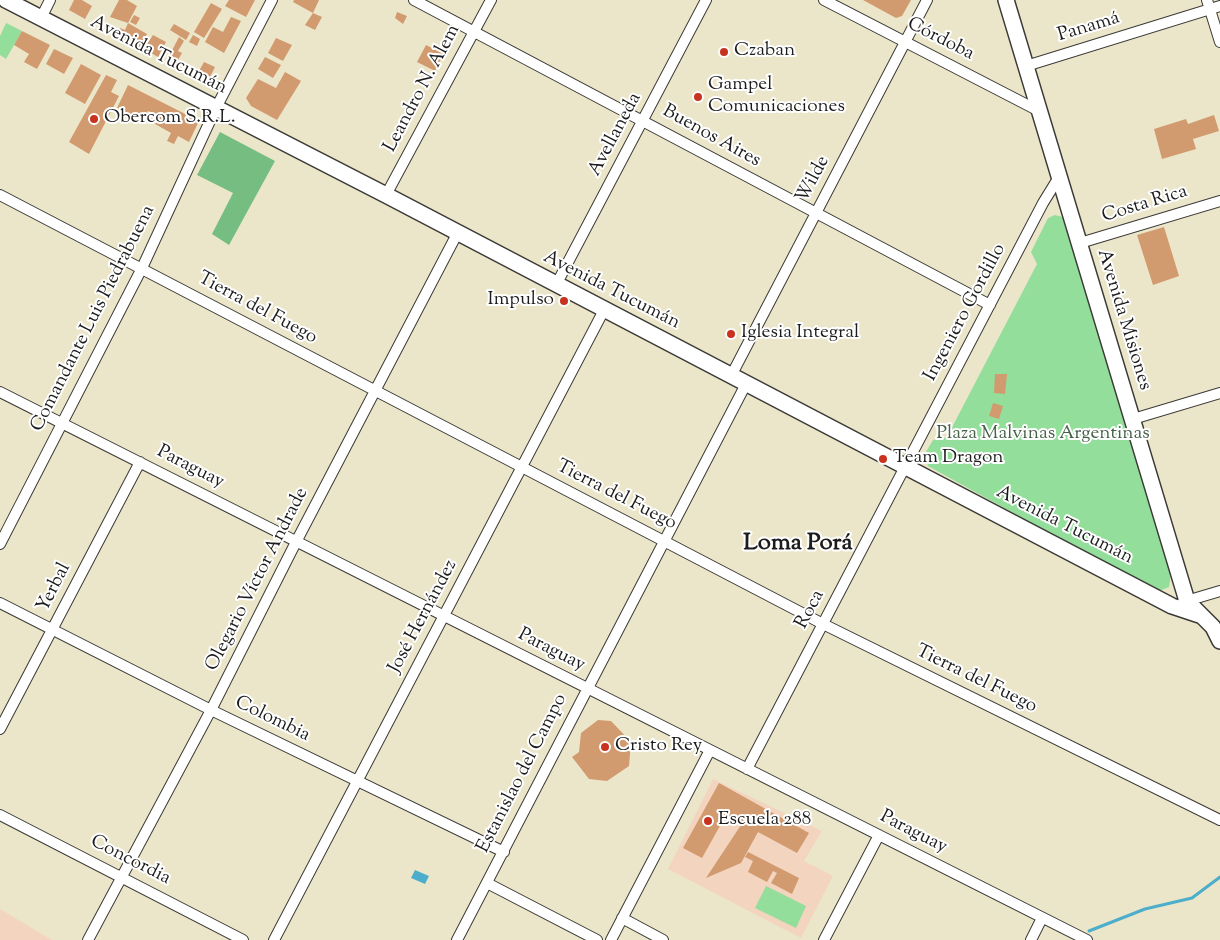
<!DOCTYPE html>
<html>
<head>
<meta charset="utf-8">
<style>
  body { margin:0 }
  canvas { display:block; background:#ebe6c9 }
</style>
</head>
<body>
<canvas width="1220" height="940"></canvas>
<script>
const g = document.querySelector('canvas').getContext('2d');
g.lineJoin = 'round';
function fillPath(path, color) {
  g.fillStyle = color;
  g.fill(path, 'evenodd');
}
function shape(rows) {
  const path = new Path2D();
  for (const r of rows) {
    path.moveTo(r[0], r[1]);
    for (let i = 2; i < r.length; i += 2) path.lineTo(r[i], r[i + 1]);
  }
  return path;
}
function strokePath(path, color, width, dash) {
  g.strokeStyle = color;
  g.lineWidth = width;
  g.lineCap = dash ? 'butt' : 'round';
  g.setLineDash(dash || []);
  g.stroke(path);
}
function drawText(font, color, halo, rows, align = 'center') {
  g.font = font + ' "Sorts Mill Goudy",serif';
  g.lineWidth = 4;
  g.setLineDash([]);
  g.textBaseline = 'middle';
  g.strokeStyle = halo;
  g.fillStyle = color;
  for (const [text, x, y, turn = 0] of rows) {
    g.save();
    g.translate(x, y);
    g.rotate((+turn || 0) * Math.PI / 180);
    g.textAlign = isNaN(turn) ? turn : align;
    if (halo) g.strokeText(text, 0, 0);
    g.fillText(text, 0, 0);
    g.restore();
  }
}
fillPath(shape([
  [713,779,822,831,804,861,833,876,801,938,668,869],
  [0,909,52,940,0,940]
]), '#f3d4bf');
fillPath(shape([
  [6,23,22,31,6,59,0,55,0,36],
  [1055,215,1063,217,1171,575,1169,587,1157,592,928,466,924,455,933,440,947,437,1037,264,1031,252,1048,218],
  [766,886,806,906,796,928,755,908]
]), '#93de9a');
fillPath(shape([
  [220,132,275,161,229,245,212,234,233,193,197,175]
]), '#76bd82');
fillPath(shape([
  [415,870,429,876,425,884,411,878]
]), '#4daecc');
strokePath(shape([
  [1089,931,1145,909,1192,898,1220,877]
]), '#4daecc', 3);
fillPath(shape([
  [74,0,82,0,92,6,85,19,69,10],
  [119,0,127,0,137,6,128,23,110,17],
  [229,0,255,0,246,17,225,6],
  [294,0,319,0,313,13,293,2],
  [863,0,911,0,902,16,896,18],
  [211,3,222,9,204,38,194,32],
  [397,12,407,16,403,24,395,18],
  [313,13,322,17,315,30,305,25],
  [134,15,140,18,136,25,130,22],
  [231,17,241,21,224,53,205,42,213,27,223,32],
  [128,23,147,34,139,48,117,35,120,28,125,30],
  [174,24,190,33,186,40,170,30],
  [22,31,50,45,37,69,24,62,29,54,14,45],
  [153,35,166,42,158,57,144,49],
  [193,35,200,39,197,46,189,42],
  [179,37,184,41,178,51,182,53,177,62,168,58],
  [276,38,292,45,283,61,268,53],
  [426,45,444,54,435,71,417,62],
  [54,49,73,58,64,74,46,64],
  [265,57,281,65,273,78,258,69],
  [204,62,215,67,210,77,199,71],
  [81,64,101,75,85,104,65,93],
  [285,72,301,81,277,120,251,106,246,98,258,79,276,88],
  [106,75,117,80,111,92,119,96,89,154,69,142],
  [128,85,199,121,189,142,178,136,174,144,167,141,171,133,155,124,160,116,148,111,143,121,117,108],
  [1214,115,1219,131,1193,139,1196,149,1162,159,1154,129,1186,119,1188,124],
  [1164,227,1179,276,1153,285,1137,235],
  [995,374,1007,374,1005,394,994,393],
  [993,403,1003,406,999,419,989,416],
  [598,720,611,721,631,742,629,766,607,781,589,779,572,757,579,752,581,733],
  [719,783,809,833,797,853,758,832,741,863,706,878,741,825,726,815,702,858,683,848],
  [748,852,799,878,792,894,771,883,777,873,773,871,767,882,748,872,753,861,745,857]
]), '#d29a6f');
const street = shape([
  [414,0,990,305],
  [824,0,1039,111],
  [1207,0,1220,42],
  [41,18,50,0],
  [1026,66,1220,6],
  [0,195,823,624,1220,820],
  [386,195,491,0],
  [1080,243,1220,201],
  [556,285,706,0],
  [731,376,927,0],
  [0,392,1087,940],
  [1133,419,1220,393],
  [0,544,142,268,216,108,272,0],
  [1183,602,1220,591],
  [0,603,211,710,504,852],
  [0,729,140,462],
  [747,769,1043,203,1059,177],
  [0,815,243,940],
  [487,883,597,940],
  [622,918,663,940],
  [88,940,211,710,296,542,457,234],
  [274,940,604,310],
  [457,940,746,384],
  [611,940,710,750],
  [824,940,879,835],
  [1031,940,1042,918]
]);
const secondary = shape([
  [6,0,386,195,1172,606,1199,615],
  [1006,0,1187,601,1213,627,1220,641]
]);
strokePath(street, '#3b3a36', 12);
strokePath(secondary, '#3b3a36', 18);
strokePath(street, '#fff', 10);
strokePath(secondary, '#fff', 15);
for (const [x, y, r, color] of [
  [724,52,5,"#c8321e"],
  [698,97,5,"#c8321e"],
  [94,119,5,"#c8321e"],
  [564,301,5,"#c8321e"],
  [731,334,5,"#c8321e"],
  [883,459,5,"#c8321e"],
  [605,747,5,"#c8321e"],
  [708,821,5,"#c8321e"]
]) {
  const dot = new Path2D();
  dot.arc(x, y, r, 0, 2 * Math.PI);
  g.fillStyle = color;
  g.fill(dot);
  strokePath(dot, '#fff', 2);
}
drawText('19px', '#1c1c1c', '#fff', [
  ["Panamá",1089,28,-17],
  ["Córdoba",940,40,27],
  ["Avenida Tucumán",158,56,27],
  ["Leandro N. Alem",423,89,-62],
  ["Avellaneda",616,135,-62],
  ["Buenos Aires",711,137,29],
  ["Wilde",814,180,-62],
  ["Costa Rica",1145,205,-17],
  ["Avenida Tucumán",611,291,27],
  ["Tierra del Fuego",257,309,28],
  ["Ingeniero Gordillo",966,313,-62],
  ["Comandante Luis Piedrabuena",94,319,-63],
  ["Avenida Misiones",1123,320,73],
  ["Paraguay",190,468,27],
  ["Tierra del Fuego",616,496,27],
  ["Avenida Tucumán",1064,526,27],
  ["Olegario Víctor Andrade",258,580,-63],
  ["Yerbal",55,588,-63],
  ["Roca",811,610,-62],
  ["José Hernández",424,617,-62],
  ["Paraguay",551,651,27],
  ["Tierra del Fuego",976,680,26],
  ["Colombia",272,720,26],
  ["Estanislao del Campo",523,774,-63],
  ["Paraguay",913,833,27],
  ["Concordia",130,861,27]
]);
drawText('19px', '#1c1c1c', '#fff', [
  ["Czaban",734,52],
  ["Gampel",708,86],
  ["Comunicaciones",708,108],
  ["Obercom S.R.L.",104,119],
  ["Impulso",554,301,"right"],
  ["Iglesia Integral",741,334],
  ["Team Dragon",893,459],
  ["Cristo Rey",615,747],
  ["Escuela 288",718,821]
], 'left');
drawText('19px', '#466048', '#fff', [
  ["Plaza Malvinas Argentinas",1043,435]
]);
drawText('bold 24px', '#1c1c1c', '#fff', [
  ["Loma Porá",798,545]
]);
</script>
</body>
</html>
